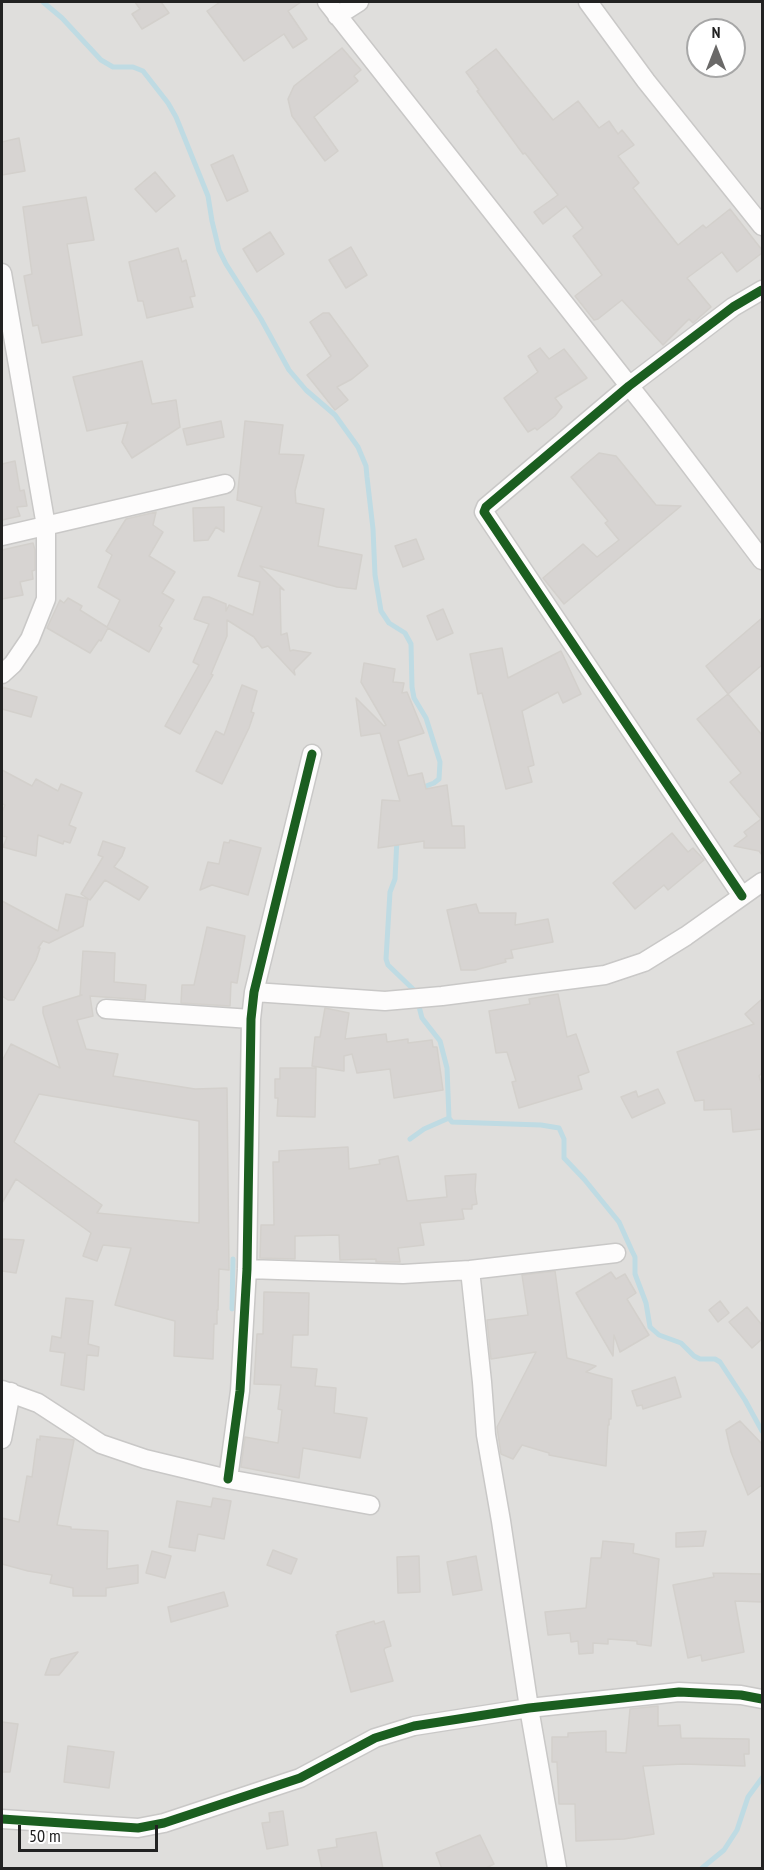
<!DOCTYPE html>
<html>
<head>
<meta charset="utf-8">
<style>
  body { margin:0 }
  #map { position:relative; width:764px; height:1870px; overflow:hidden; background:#f0eeeb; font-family:"PT Sans Narrow",sans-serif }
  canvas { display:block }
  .frame { position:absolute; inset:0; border:3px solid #222; pointer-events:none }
  .north { position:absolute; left:686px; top:18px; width:60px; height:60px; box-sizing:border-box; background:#fff; border:2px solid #a7a7a7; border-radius:50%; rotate:0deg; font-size:16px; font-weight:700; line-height:24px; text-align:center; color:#222 }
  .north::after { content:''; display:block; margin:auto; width:21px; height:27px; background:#6a6968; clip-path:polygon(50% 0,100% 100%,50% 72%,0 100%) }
  .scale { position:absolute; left:18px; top:1825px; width:140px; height:27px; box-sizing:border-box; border:3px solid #222; border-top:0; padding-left:8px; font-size:18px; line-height:21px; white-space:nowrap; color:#222; -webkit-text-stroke:4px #fff; paint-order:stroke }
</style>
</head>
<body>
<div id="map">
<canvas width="764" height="1870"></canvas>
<div class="frame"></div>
<div class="north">N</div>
<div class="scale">50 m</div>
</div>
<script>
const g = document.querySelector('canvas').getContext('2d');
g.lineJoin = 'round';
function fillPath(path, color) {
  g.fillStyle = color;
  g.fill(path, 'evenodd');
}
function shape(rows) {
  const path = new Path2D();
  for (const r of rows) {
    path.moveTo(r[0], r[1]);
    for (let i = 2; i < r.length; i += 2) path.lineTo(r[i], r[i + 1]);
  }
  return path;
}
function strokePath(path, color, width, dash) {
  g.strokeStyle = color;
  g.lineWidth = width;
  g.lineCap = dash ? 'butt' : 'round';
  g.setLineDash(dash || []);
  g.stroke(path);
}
fillPath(shape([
  [2,2,762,2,762,1868,2,1868],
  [698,30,734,30,734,66,698,66]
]), '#dfdedc');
strokePath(shape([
  [43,2,62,18,101,60,113,67,133,67,143,71,168,103,176,117,208,196,212,221,219,250,226,264,261,319,289,370,306,390,335,415,358,447,366,466,367,477,373,529,375,575,381,611,389,623,405,633,411,644,412,687,414,698,426,718,440,762,439,779,434,783,421,788],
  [397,838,395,879,390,892,386,959,388,965,415,991,422,1018,440,1041,447,1068,449,1118],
  [449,1118,452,1122,541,1125,559,1128,564,1139,564,1158,584,1179,619,1222,632,1251,635,1257,635,1274,646,1303,650,1327,659,1335,681,1343,694,1356,700,1359,715,1359,720,1362,745,1400,762,1431],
  [410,1139,424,1129,449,1118],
  [232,1309,233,1259],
  [702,1868,724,1850,737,1830,748,1797,762,1778]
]), '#bfdbe3', 5);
const building = shape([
  [135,2,161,2,169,13,142,29,132,14,140,9,135,2],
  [220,2,301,2,288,11,307,39,293,48,284,34,244,61,207,11,220,2],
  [342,48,361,70,354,76,358,81,314,117,338,151,325,161,292,116,288,99,294,86,342,48],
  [496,49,553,120,578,101,599,128,609,121,618,134,622,130,634,145,618,156,639,183,633,188,678,245,703,225,706,228,730,209,762,250,762,253,737,272,722,252,687,278,711,307,693,323,689,319,663,345,622,300,598,319,594,320,575,296,602,275,573,236,583,228,566,206,543,224,534,212,558,195,525,153,523,154,477,91,479,90,466,72,496,49],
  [19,138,25,171,2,175,2,142,19,138],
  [233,155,248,191,227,201,211,165,233,155],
  [155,172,175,196,156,212,135,189,155,172],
  [86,197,94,240,67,244,82,335,42,343,38,325,33,326,24,276,32,274,23,207,86,197],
  [270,232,284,254,257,272,243,249,270,232],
  [351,247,367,275,346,288,329,260,351,247],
  [178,248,182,262,186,260,195,296,190,297,193,307,147,318,143,301,138,301,129,262,178,248],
  [323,313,329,313,368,366,352,379,337,387,348,400,335,410,307,375,331,356,310,322,323,313],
  [540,348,549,359,564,349,587,378,555,398,562,407,555,416,537,430,535,428,528,432,504,398,538,372,528,356,540,348],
  [142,361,152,404,176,400,180,427,132,458,122,442,128,422,87,431,73,377,142,361],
  [221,421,224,437,187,445,183,429,221,421],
  [245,421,283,425,279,454,304,455,295,491,296,503,324,509,318,546,362,555,356,589,337,587,260,566,284,590,280,588,281,635,287,633,290,651,293,650,311,653,294,670,295,675,268,646,262,648,254,637,227,620,227,636,211,674,213,675,180,734,165,726,199,665,193,662,209,624,194,619,203,597,209,597,226,604,226,611,229,605,253,615,260,582,238,576,262,507,237,500,245,421],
  [599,453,616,456,656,505,681,506,564,604,543,578,583,544,597,557,619,540,605,523,608,521,571,477,599,453],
  [15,461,20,491,24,490,27,506,17,507,20,516,2,520,2,464,15,461],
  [224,507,224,532,216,527,208,540,194,541,193,508,224,507],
  [156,512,153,525,163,532,149,556,175,572,162,593,174,600,159,626,162,628,149,652,108,628,101,641,99,640,90,653,47,628,60,600,64,603,68,598,82,606,80,610,107,627,120,600,98,587,112,555,106,551,126,519,156,512],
  [416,539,424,559,403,567,395,546,416,539],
  [33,543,35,550,35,570,32,571,33,579,20,582,23,595,2,599,2,550,33,543],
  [443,609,453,633,437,640,427,616,443,609],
  [762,618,762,665,728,694,706,666,762,618],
  [502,648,508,678,561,651,581,694,563,703,558,692,522,711,534,765,528,767,532,782,506,789,482,693,478,694,470,654,502,648],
  [364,663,395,669,393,682,404,683,402,693,407,692,424,733,398,741,408,776,422,773,426,789,447,785,452,826,464,826,465,848,424,848,424,841,378,848,382,800,400,801,380,733,361,736,356,698,384,726,386,725,361,682,364,663],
  [242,685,257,691,251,712,254,713,249,728,222,784,196,771,216,731,224,735,242,685],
  [2,687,37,697,31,717,2,709,2,687],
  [728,694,762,735,762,855,759,851,734,846,747,836,744,832,761,819,730,782,741,773,697,719,728,694],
  [2,770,32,786,36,779,58,791,61,784,82,793,69,825,76,828,70,843,64,841,63,844,38,835,36,856,3,847,7,837,2,836,2,812,5,805,2,804,2,770],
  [672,833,688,852,693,848,704,860,668,890,664,885,635,909,613,883,672,833],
  [230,840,261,848,248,895,212,885,200,890,208,862,219,864,224,842,229,843,230,840],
  [103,841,125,848,122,856,114,867,148,887,139,900,105,880,90,900,81,894,103,857,98,855,103,841],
  [66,894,88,899,83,926,49,943,43,941,38,948,40,948,36,960,14,1000,8,1000,2,996,2,901,58,931,66,894],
  [476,904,479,913,516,913,515,925,548,919,553,942,511,950,513,958,505,959,506,962,475,970,461,970,447,910,476,904],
  [207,927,245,936,237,983,231,982,230,1006,181,1003,182,985,194,985,207,927],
  [83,951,115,953,114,982,146,985,145,1000,90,996,93,1016,77,1020,86,1049,118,1054,113,1076,195,1089,227,1088,229,1270,219,1269,218,1310,217,1310,217,1324,214,1324,213,1359,174,1356,175,1321,115,1305,131,1248,103,1245,97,1261,83,1256,91,1233,16,1179,2,1203,2,1061,11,1044,60,1068,43,1013,43,1007,82,995,80,995,83,951],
  [39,1094,199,1121,199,1223,97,1213,102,1205,14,1142,39,1094],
  [558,994,567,1037,576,1034,589,1072,578,1076,582,1089,519,1108,512,1082,516,1081,507,1052,496,1053,489,1011,530,1004,529,999,558,994],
  [762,999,762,1073,759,1076,762,1085,762,1129,733,1132,731,1109,704,1110,704,1100,695,1101,677,1052,754,1024,745,1014,762,999],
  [325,1008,349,1013,345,1039,386,1034,387,1042,408,1039,408,1043,432,1040,433,1047,437,1047,443,1090,394,1098,390,1069,357,1073,352,1054,344,1056,344,1071,312,1066,315,1037,320,1037,325,1008],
  [280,1068,316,1068,315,1117,277,1116,278,1098,275,1098,275,1079,280,1079,280,1068],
  [658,1089,665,1103,632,1118,621,1097,636,1091,638,1097,658,1089],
  [348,1147,349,1169,380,1164,379,1160,398,1156,407,1201,447,1197,445,1176,476,1174,475,1190,477,1204,472,1205,472,1209,462,1209,464,1219,420,1223,424,1245,398,1248,400,1262,376,1262,376,1259,340,1260,339,1235,295,1236,295,1259,260,1258,261,1225,274,1225,273,1162,279,1162,279,1151,348,1147],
  [2,1239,24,1240,16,1273,2,1271,2,1239],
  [555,1271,567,1358,596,1366,586,1372,612,1379,611,1419,609,1419,609,1425,608,1425,606,1466,549,1455,549,1453,522,1445,513,1459,501,1454,497,1427,536,1352,491,1359,487,1320,528,1315,522,1275,555,1271],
  [611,1272,616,1279,625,1274,636,1293,627,1299,649,1335,620,1352,614,1335,613,1356,576,1293,611,1272],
  [264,1292,309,1293,308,1335,293,1335,291,1367,317,1369,315,1386,336,1388,334,1413,367,1418,360,1458,303,1448,299,1478,241,1467,245,1437,278,1443,282,1410,278,1409,281,1385,254,1384,257,1334,263,1334,264,1292],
  [66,1298,93,1301,88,1344,99,1347,98,1356,87,1355,84,1390,61,1385,65,1353,50,1351,52,1336,61,1338,66,1298],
  [720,1301,729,1313,718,1322,709,1310,720,1301],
  [747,1307,762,1325,762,1339,752,1348,729,1322,747,1307],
  [675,1377,681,1397,643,1409,642,1405,637,1406,632,1391,675,1377],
  [740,1421,762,1444,762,1485,748,1495,731,1452,726,1430,740,1421],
  [40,1436,74,1440,57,1525,71,1527,71,1529,108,1531,107,1569,138,1565,138,1583,106,1588,106,1596,73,1596,73,1588,50,1583,52,1575,28,1571,2,1564,2,1518,19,1522,27,1476,32,1477,37,1439,40,1440,40,1436],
  [213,1498,231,1501,224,1539,198,1534,195,1551,169,1547,177,1501,211,1507,213,1498],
  [706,1531,703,1546,676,1547,676,1533,706,1531],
  [603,1541,634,1544,633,1553,659,1559,651,1646,637,1644,637,1641,608,1639,608,1644,593,1643,593,1653,579,1654,578,1641,571,1642,570,1633,548,1635,545,1612,586,1608,591,1558,601,1558,603,1541],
  [273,1550,297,1559,291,1574,267,1565,273,1550],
  [152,1551,171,1556,165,1578,146,1573,152,1551],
  [419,1556,420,1592,398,1593,397,1557,419,1556],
  [476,1556,482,1590,453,1595,447,1562,476,1556],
  [713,1573,762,1574,762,1602,735,1601,744,1652,702,1661,701,1655,688,1658,673,1585,714,1577,713,1573],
  [224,1592,228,1606,171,1622,168,1607,224,1592],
  [374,1621,375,1624,384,1621,391,1646,385,1648,384,1650,393,1681,351,1692,336,1635,338,1634,337,1632,374,1621],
  [78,1652,59,1675,45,1675,51,1659,78,1652],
  [658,1706,658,1726,680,1725,681,1738,749,1739,749,1754,744,1754,745,1766,683,1764,643,1766,654,1834,624,1839,576,1841,575,1804,559,1804,557,1762,552,1762,552,1737,568,1737,568,1733,606,1731,606,1752,626,1753,630,1709,658,1706],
  [2,1722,18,1724,10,1772,2,1772,2,1722],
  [68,1746,114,1752,109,1788,64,1782,68,1746],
  [283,1811,288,1845,267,1849,262,1823,270,1822,269,1813,283,1811],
  [376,1832,383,1869,322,1869,318,1850,337,1847,336,1839,376,1832],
  [480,1835,494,1864,484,1869,442,1869,436,1853,480,1835]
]);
fillPath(building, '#d7d4d2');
strokePath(building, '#d3d0cc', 1.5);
const minor = shape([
  [327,2,653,416,762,560],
  [588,2,646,81,762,226],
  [337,16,359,2],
  [2,273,46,526,46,599,30,639,13,664,2,674],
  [2,536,225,484],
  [742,896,484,512,486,507,629,386,733,307,762,290],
  [254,992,385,1001,442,996,605,975,644,962,686,936,762,882],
  [106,1009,251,1019],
  [247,1269,403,1274,470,1270,616,1253],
  [470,1270,482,1382,486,1435,501,1521,529,1708,557,1868],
  [2,1390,38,1403,101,1444,145,1459,228,1479,370,1505],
  [2,1439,11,1392],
  [228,1479,240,1391,247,1269,251,1019,254,992,312,754],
  [2,1819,138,1828,164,1823,300,1778,375,1738,414,1726,529,1708,679,1692,741,1695,762,1699]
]);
strokePath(minor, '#c9c8c7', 21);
strokePath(minor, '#fdfcfc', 18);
strokePath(shape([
  [742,896,484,512,486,507,629,386,733,307,762,290],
  [228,1479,240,1391,247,1269,251,1019,254,992,312,754],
  [2,1819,138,1828,164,1823,300,1778,375,1738,414,1726,529,1708,679,1692,741,1695,762,1699]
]), '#1b5e20', 9);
</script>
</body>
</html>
